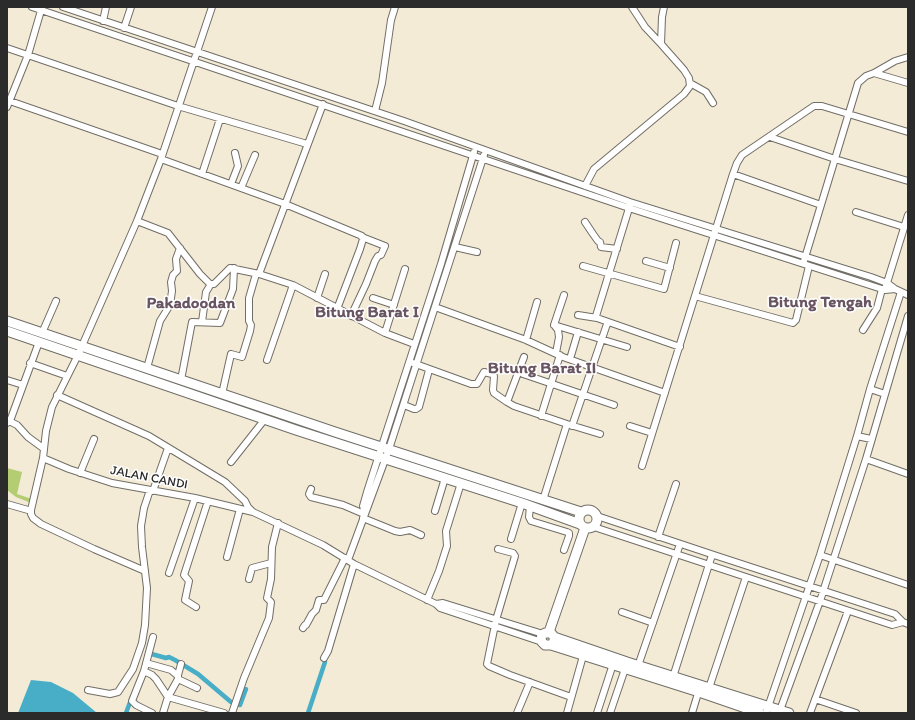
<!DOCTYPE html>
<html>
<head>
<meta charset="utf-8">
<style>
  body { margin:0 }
  #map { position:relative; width:915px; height:720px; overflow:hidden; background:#f3ebd6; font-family:Itim,sans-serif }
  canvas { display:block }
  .frame { position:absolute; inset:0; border:8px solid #2b2b2b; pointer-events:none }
</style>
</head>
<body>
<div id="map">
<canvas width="915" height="720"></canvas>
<div class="frame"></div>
</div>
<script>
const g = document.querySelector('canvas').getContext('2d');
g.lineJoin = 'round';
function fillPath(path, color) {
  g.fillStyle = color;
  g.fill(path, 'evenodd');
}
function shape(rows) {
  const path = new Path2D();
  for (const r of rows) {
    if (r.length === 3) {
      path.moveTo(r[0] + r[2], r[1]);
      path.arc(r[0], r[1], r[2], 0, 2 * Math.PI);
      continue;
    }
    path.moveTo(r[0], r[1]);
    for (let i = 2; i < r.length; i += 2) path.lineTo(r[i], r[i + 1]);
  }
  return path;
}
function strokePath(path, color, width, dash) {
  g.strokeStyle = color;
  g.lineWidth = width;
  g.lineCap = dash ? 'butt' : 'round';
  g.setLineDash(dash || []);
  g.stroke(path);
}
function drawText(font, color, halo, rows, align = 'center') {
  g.font = font + ' Itim,sans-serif';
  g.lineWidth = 3;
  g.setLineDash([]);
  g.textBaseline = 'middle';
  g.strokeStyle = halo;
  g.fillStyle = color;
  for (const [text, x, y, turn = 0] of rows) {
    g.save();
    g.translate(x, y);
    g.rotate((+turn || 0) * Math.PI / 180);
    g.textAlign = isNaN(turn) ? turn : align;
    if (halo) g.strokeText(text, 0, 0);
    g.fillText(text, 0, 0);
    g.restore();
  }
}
fillPath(shape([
  [7,468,22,472,17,494,32,499,31,503,16,497,7,490]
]), '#b4cc72');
fillPath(shape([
  [31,680,51,682,73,693,97,713,18,713]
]), '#48aec7');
strokePath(shape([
  [148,654,148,653,166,658,169,657,175,660,198,674,231,702,240,705,246,689],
  [126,713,132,697],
  [308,713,325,662]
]), '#48aec7', 4.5);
const minor = shape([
  [32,7,629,208,885,290,895,289],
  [63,7,404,121,630,202,871,277,887,283,895,289,908,295],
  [632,7,645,27,661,44],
  [103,21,106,7],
  [124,28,131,7],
  [7,48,178,106,307,144],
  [874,73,895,61,908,57],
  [690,83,706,92,713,103],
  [7,100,162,154],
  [7,107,28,55,42,7],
  [375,111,382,83,391,20,395,7],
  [770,137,835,159,908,181],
  [161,159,285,204,362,236,363,239,360,249,337,309],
  [202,174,220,119],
  [733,174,821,205],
  [231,184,238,166,235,153],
  [585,186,594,169,684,94,690,86,689,78,684,70,661,44,662,17,664,7],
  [241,188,255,155],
  [630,205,596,316,597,318,680,347],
  [856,212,904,227],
  [137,221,168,233,200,274,210,284,214,284,230,268,259,274,293,285,385,333,414,344],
  [585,222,593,234,598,241,600,242,601,247,617,249],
  [455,247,477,252],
  [646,261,670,268],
  [804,261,858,83,866,76,874,73,908,83],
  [583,266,664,289,676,243],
  [259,274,323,104],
  [886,286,908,215],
  [695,296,793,323,796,320,809,266],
  [317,298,325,274],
  [373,298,394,305],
  [435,307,526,340,563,357,665,393],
  [578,315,597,318],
  [351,316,366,284,375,261,378,256,381,255,385,246,362,237],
  [202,322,206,292,211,284],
  [554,325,627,347],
  [863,330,877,308,882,289],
  [42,333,56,301],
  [385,333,405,269],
  [526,340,537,302],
  [556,353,559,337,558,330,554,325,564,295],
  [570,359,578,332],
  [267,360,293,285],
  [30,363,67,376],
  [413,363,471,384,477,384,484,372,492,374,494,376,493,390,494,393,507,402,514,406,567,424,600,434],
  [147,368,160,321,170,305,172,291,171,282,173,275,177,271,176,259,180,248],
  [523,374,614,405],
  [7,380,23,385],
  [181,380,192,322,220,323,233,289,234,268],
  [870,389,885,394],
  [222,394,231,354,242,357,250,331,251,325,249,321,249,298,256,274],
  [57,395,149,436,225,482,245,501,248,507,253,512,323,545,354,564,436,604,440,608,542,642],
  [507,402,524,357],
  [404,405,414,409,416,409,419,407,429,370],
  [541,416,560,355],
  [7,420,17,425,28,437,43,448],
  [7,423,10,421,39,342],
  [572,426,607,324],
  [630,426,652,433],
  [857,436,871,439],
  [43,458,69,469,112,483,195,498,253,512],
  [866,459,908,474],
  [231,462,265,419],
  [642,466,733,174,737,163,742,155,814,106,822,106,908,132],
  [80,473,94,439],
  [311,489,309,494,311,497,343,505,364,514],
  [153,491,168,448],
  [543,500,567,424],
  [7,504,28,510,31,510],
  [530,506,529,517,531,521,567,532,569,533,569,536,564,550],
  [435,511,445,478],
  [365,513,363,506,367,492,441,264,474,152],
  [597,516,717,556,895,614,903,622],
  [363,518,395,531,400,532,410,530,421,535],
  [594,527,892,625,903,622,908,624],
  [658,537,676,484],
  [511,539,522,503],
  [498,549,513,553,515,556,496,620,487,664,489,666,510,675,571,697],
  [820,555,908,585],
  [227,557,240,509],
  [348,560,389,449,484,155],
  [145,571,94,549,41,524,33,518,31,514,31,510,43,458,46,431,52,407,78,355,137,221,161,159,212,7],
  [169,573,195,498],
  [249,579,252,568,271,563],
  [427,600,439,571,447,546,446,531,461,483],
  [436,604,443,603,543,634],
  [196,607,185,600,189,581,184,575,208,501],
  [622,612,653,623],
  [303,628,305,625,306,625,312,614,316,610,319,600,324,600,345,558],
  [153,637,144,671,152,675,156,679,168,697,224,713],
  [324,658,328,651,354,564],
  [146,663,171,670,178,676,178,679,168,697,163,713],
  [638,666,680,544],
  [144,671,132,701,136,705,152,713],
  [178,675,181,664],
  [673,677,712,555],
  [178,679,197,688],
  [88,690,110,694,118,692,133,669,142,643,145,625,147,588,142,547,141,526,144,508,150,490],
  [708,691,746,577],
  [815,699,856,713],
  [232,713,244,678,269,618,271,602,267,598,271,579,272,547,278,523],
  [517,713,530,682],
  [567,713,583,656],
  [597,713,614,661],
  [610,713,626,666],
  [692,713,699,690],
  [766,713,820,555,857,436,870,389,901,292],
  [779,713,820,601,866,459,908,316],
  [810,713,848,611]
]);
const highway = shape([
  [7,321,335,432,581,512],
  [7,331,296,430,522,503,580,524],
  [588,519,9],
  [549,632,585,528],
  [554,637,627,662,789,713],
  [551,645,553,643,555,638,551,633,545,633,542,635,541,639,542,642,545,645,551,645,699,692,760,713]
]);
strokePath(minor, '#716e67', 8);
strokePath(highway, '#716e67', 11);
strokePath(minor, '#fff', 6);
strokePath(highway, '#fff', 9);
drawText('13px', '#2b2b2b', '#fff', [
  ["JALAN CANDI",149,478,11]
]);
drawText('bold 17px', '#695562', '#fff', [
  ["Bitung Tengah",820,303],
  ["Pakadoodan",191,304],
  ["Bitung Barat I",367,313],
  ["Bitung Barat II",542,369]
]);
</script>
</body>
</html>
